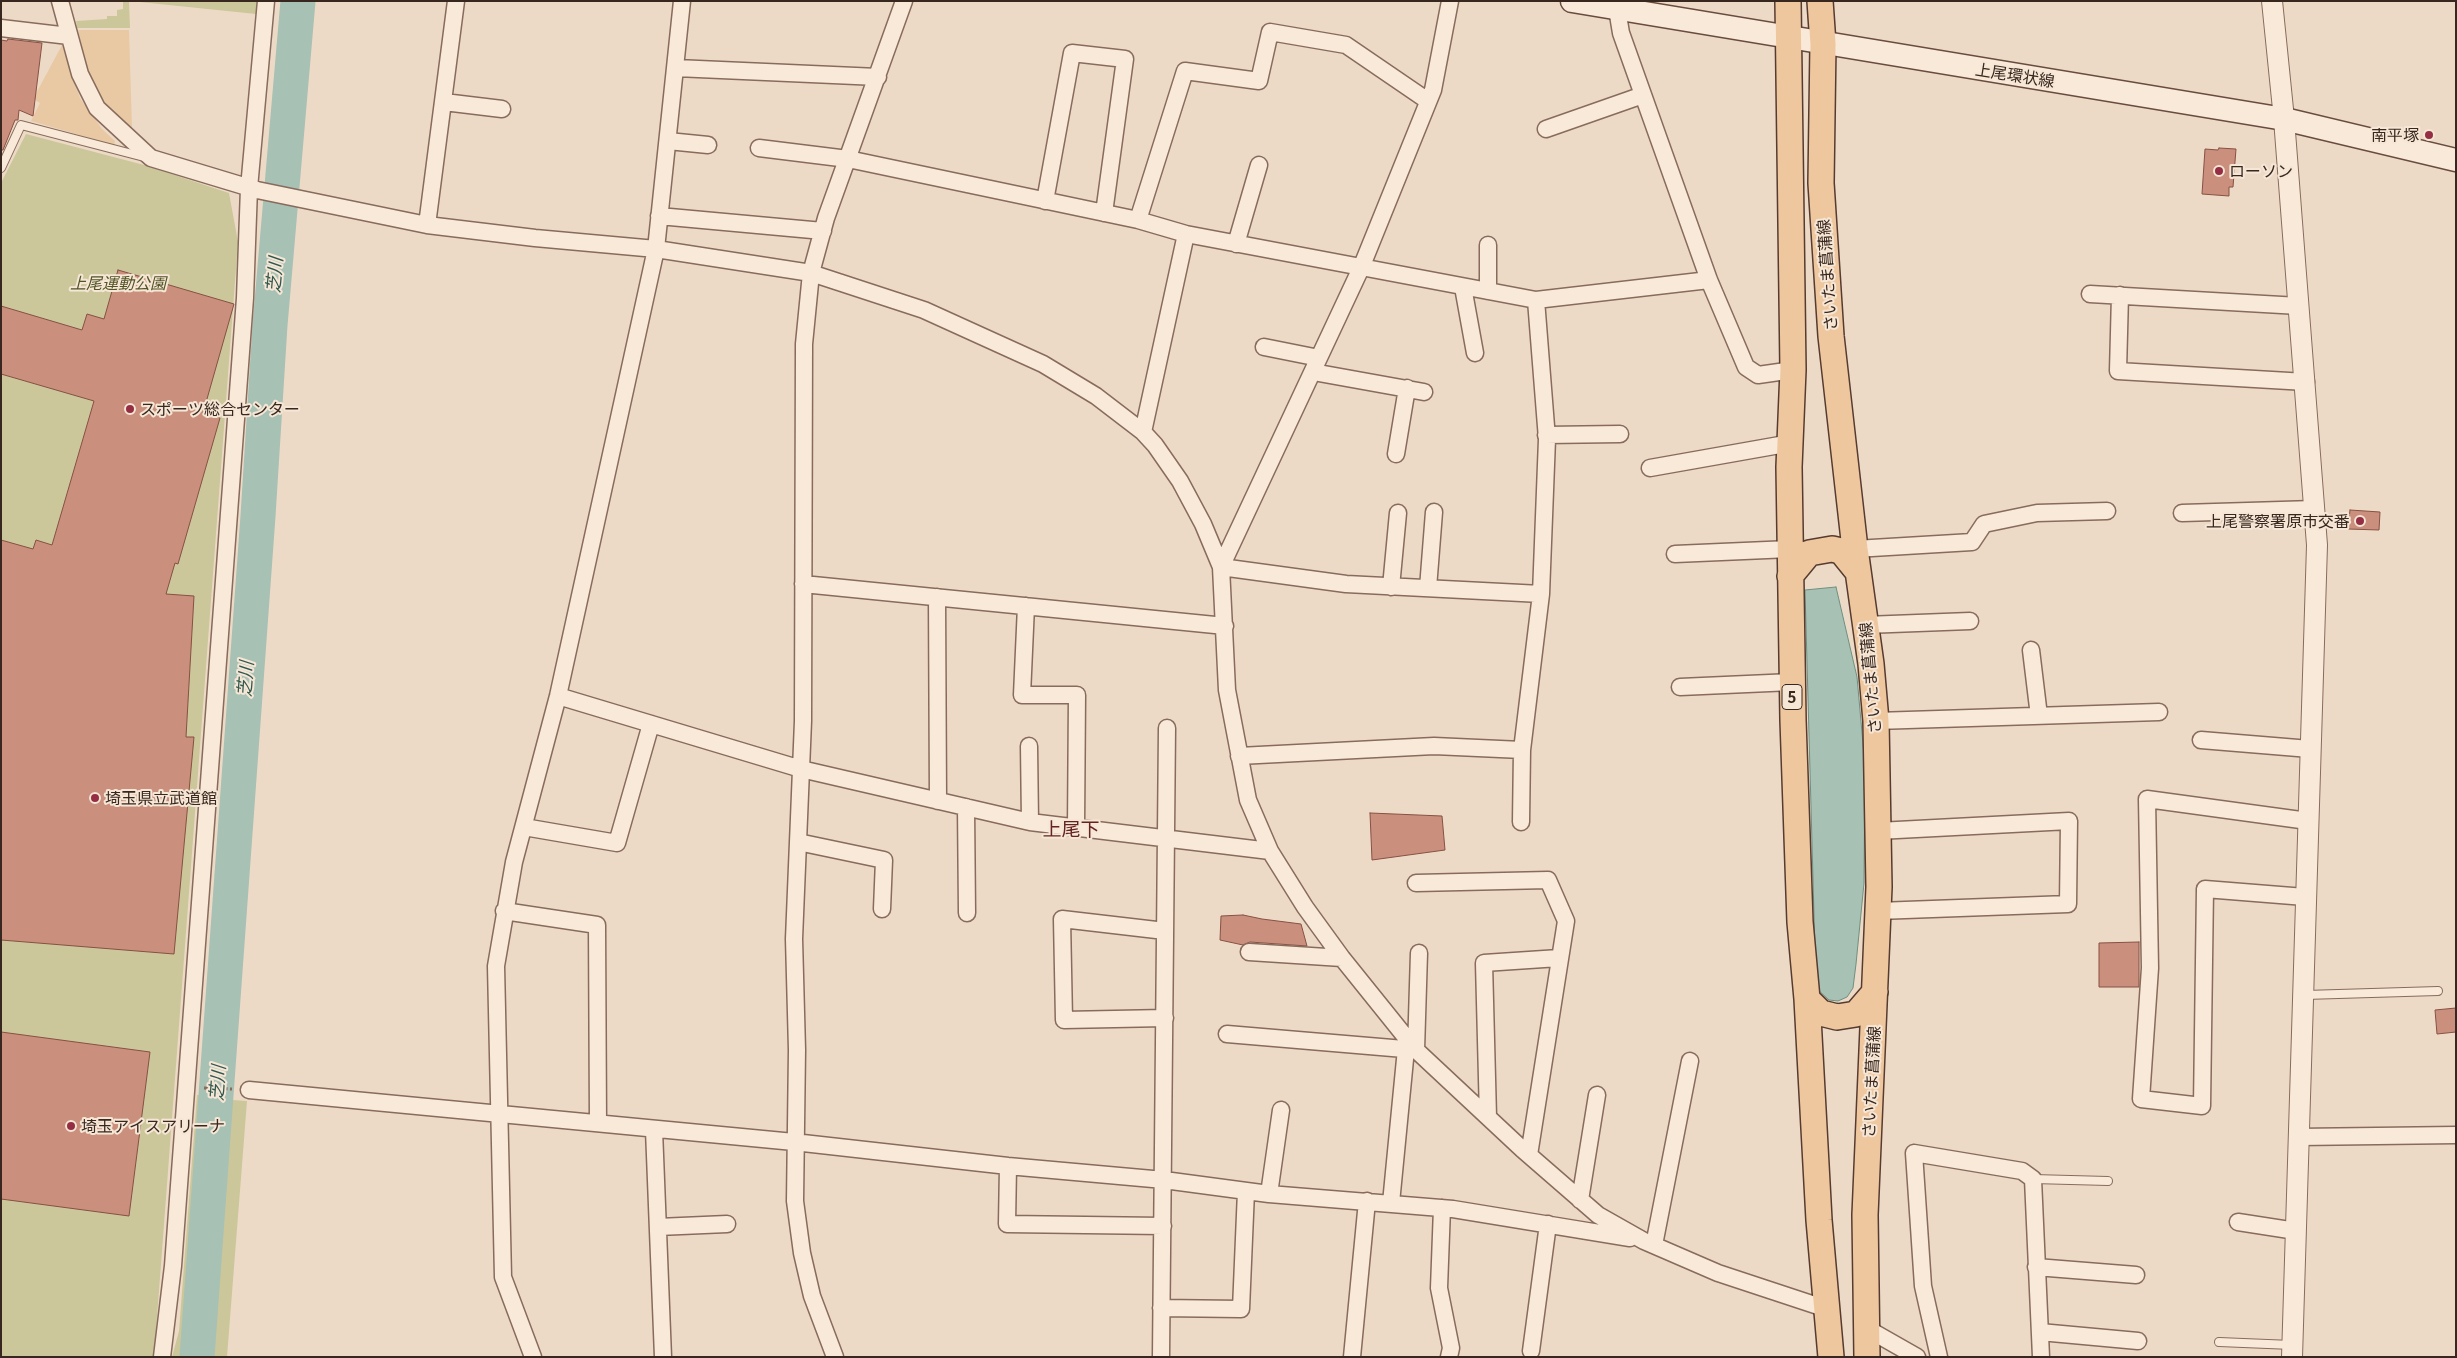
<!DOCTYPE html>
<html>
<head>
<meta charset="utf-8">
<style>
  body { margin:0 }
  #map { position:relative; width:2457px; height:1358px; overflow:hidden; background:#eddac6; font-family:Georgia,serif }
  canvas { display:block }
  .frame { position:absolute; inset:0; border:2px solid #38271f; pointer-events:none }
</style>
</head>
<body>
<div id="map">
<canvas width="2457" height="1358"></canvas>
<div class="frame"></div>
</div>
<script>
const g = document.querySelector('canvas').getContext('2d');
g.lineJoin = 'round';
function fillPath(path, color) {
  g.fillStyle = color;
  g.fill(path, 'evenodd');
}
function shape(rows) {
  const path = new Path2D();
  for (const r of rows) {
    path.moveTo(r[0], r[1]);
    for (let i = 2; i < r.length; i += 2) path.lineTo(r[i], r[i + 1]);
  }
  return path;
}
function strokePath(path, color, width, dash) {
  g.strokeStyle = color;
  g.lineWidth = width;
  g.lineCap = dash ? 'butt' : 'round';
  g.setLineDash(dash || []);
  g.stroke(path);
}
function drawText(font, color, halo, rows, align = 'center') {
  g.font = font + ' Georgia,"Noto Sans JP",serif';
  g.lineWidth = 4;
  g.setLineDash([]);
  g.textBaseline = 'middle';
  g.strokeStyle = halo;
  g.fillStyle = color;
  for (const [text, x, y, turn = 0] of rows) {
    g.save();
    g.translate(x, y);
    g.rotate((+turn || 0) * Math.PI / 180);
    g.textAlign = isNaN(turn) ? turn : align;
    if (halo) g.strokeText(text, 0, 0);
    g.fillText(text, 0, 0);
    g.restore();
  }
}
fillPath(shape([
  [123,1,129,1,130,28,77,28,76,21,107,19,107,16,117,16,117,10,123,9],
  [130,1,257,1,256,14],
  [26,134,144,165,229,193,238,242,154,1357,1,1357,1,183],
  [197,1095,213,1096,193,1357,172,1357,179,1331],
  [219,1099,247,1101,227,1357,200,1357]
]), '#cbc79a');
fillPath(shape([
  [78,30,129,30,132,128,111,112,100,96,88,73],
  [62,45,80,98,102,129,115,141,114,145,31,121,40,103,33,99]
]), '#e8c9a4');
const water = shape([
  [1836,587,1857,677,1865,766,1864,883,1856,964,1853,988,1847,997,1838,1001,1829,1000,1816,988,1805,590,1836,587]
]);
fillPath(water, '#a7c1b4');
strokePath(water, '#6e8f80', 1);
strokePath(shape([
  [197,1357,258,516,270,325,298,1]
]), '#a7c1b4', 35);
const building = shape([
  [8,39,42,43,33,116,19,110,18,120,15,120,3,150,1,150,1,40,7,41,8,39],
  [2219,148,2236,149,2233,187,2229,187,2229,196,2202,194,2205,149,2218,150,2219,148],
  [118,270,234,304,203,413,220,418,178,564,175,563,166,594,194,596,186,737,194,737,174,954,1,940,1,540,33,549,36,540,52,545,94,401,1,374,1,306,82,330,87,314,104,319,118,270],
  [2350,510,2380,512,2379,530,2348,529,2350,510],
  [1370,813,1442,816,1445,850,1372,860,1370,813],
  [1243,915,1262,919,1301,924,1307,946,1250,942,1243,945,1220,940,1221,916,1243,915],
  [2139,942,2139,987,2099,987,2099,943,2139,942],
  [2456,1008,2456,1032,2437,1034,2435,1010,2456,1008],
  [1,1032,150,1052,129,1216,1,1199,1,1032]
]);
fillPath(building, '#ca8f7d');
strokePath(building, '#865143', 1);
const service = shape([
  [1,168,21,125,144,157],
  [2305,995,2438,991],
  [2033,1179,2108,1181],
  [2219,1342,2292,1345]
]);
const minor = shape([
  [60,1,80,74,97,108,151,158,257,190,427,225,535,238,656,249,811,273,924,310,1043,364,1096,396,1143,432,1155,445,1180,481,1203,524,1221,567,1227,690,1248,800,1270,851,1305,907,1342,958,1416,1050,1522,1149,1598,1215,1644,1241,1718,1273,1827,1309],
  [1617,9,1621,33,1709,280,1746,367,1758,375,1793,370],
  [1,28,69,36],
  [676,68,878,77],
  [444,102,502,109],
  [1546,129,1643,95],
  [668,141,708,145],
  [759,148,848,159,1138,220,1186,234,1536,300,1709,280],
  [1045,201,1072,53,1125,59,1104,213],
  [659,216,823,231],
  [1138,220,1185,71,1259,81,1270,32,1346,45,1428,101],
  [427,225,456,1],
  [1236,244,1259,165],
  [1488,245,1488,291],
  [1463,287,1475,353],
  [2090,294,2299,306],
  [2120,295,2118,371,2306,382],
  [1264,347,1319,358],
  [1313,372,1424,392],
  [1143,432,1186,234],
  [1546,435,1620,434],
  [1396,454,1407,388],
  [1650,468,1791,443],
  [2182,513,2314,509],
  [1855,549,1972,542,1984,524,2037,513,2107,511],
  [1675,554,1790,549],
  [1221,567,1346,584,1541,594,1547,439,1536,300],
  [1221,567,1361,268,1433,90,1450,1],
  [803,584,1225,626],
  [1391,587,1398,513],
  [1428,588,1434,512],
  [937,597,938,801],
  [1026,606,1022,695,1077,695,1076,828],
  [1865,625,1970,621],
  [2031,650,2039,716],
  [1680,687,1792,682],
  [558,696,801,769,1030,822,1270,851],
  [1876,721,2159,712],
  [2201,740,2310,749],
  [1029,746,1030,822],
  [1522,750,1541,594],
  [1239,756,1434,746,1522,750,1521,822],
  [966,807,967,913],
  [524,827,617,843,651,724],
  [1878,831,2069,821,2068,904,1878,911],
  [798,842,884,860,882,909],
  [1416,883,1548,880,1566,921,1529,1155],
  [2305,897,2205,889,2202,1106,2141,1099,2150,968,2147,799,2308,821],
  [504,911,597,925,598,1123],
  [1249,952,1342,958],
  [1165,1018,1064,1020,1062,919,1165,931],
  [1227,1034,1416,1050,1419,953],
  [249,1090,794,1142,1008,1166,1164,1180,1269,1194,1453,1209,1630,1238],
  [1488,1117,1484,963,1559,958],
  [654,1130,663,1357],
  [2298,1137,2456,1135],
  [1008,1166,1007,1224,1163,1226],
  [1269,1194,1281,1110],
  [1580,1200,1597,1095],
  [1391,1203,1406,1049],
  [1442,1208,1439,1288,1451,1348,1449,1357],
  [2238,1222,2296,1231],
  [658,1227,727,1224],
  [1654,1245,1690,1061],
  [2036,1267,2136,1275],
  [1161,1308,1241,1309,1246,1191],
  [1866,1328,1917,1357],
  [2040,1332,2138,1341],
  [1531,1351,1548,1224],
  [162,1357,173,1266,245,298,249,188,266,1],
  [533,1357,503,1277,496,966,514,862,558,696,656,249,682,1],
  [835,1357,812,1296,802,1253,795,1201,797,1050,794,939,803,721,804,344,811,273,826,218,904,1],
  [1161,1357,1167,728],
  [1352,1357,1367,1201],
  [1939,1357,1923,1286,1914,1153,2022,1171,2033,1179,2041,1357]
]);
const tertiary = shape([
  [2272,1,2284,119,2317,545,2292,1357]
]);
const secondary = shape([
  [1572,1,2284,119,2456,160]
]);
const primary = shape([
  [1788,1,1793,370,1789,467,1793,720,1800,922,1807,999,1819,1220,1831,1357],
  [1820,1,1823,44,1821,183,1831,336,1855,549,1871,664,1876,721,1879,887,1865,1215,1867,1357],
  [1790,576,1809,553,1832,549,1841,551,1858,572],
  [1807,999,1821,1013,1837,1017,1856,1014,1875,992]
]);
strokePath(service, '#886b5c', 10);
strokePath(minor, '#886b5c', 19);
strokePath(tertiary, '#886b5c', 22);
strokePath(secondary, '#6a4c3f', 25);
strokePath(primary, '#563b30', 28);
strokePath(shape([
  [204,1088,232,1089]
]), '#886b5c', 3, [4, 2.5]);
strokePath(service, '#f8e9d9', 8);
strokePath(minor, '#f8e9d9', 16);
strokePath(tertiary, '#f8e9d9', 20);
strokePath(secondary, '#f8e9d9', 22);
strokePath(primary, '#efc79f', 25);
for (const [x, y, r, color] of [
  [2429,135,5,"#952e42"],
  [2219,171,5,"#952e42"],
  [130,409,5,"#952e42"],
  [2360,521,5,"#952e42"],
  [95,798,5,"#952e42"],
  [71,1126,5,"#952e42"]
]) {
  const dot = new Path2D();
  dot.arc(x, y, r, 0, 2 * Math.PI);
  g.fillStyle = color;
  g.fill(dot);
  strokePath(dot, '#f5e6d5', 2);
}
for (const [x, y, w] of [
  [1792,697,20]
]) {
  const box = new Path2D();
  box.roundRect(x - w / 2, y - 12.5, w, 25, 4);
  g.fillStyle = '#f5e6d5';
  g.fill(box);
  strokePath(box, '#38271f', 1);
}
drawText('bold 15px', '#38271f', null, [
  ["5",1792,697]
]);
drawText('16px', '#38271f', '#f5e6d5', [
  ["上尾環状線",2015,75,9],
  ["さいたま菖蒲線",1827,275,-94],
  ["さいたま菖蒲線",1870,678,-95],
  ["さいたま菖蒲線",1871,1082,-87]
]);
drawText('16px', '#38271f', '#f5e6d5', [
  ["南平塚",2419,135,"right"],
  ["ローソン",2229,171],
  ["スポーツ総合センター",140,409],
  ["上尾警察署原市交番",2350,521,"right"],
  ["埼玉県立武道館",105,798],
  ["埼玉アイスアリーナ",81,1126]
], 'left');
drawText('italic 16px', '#515427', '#f5e6d5', [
  ["上尾運動公園",118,283]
]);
drawText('italic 18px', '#2f574d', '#f5e6d5', [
  ["芝川",274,275,-85],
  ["芝川",245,679,-86],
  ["芝川",217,1083,-86]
]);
drawText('19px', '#642220', '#f5e6d5', [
  ["上尾下",1071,829]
]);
</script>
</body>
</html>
